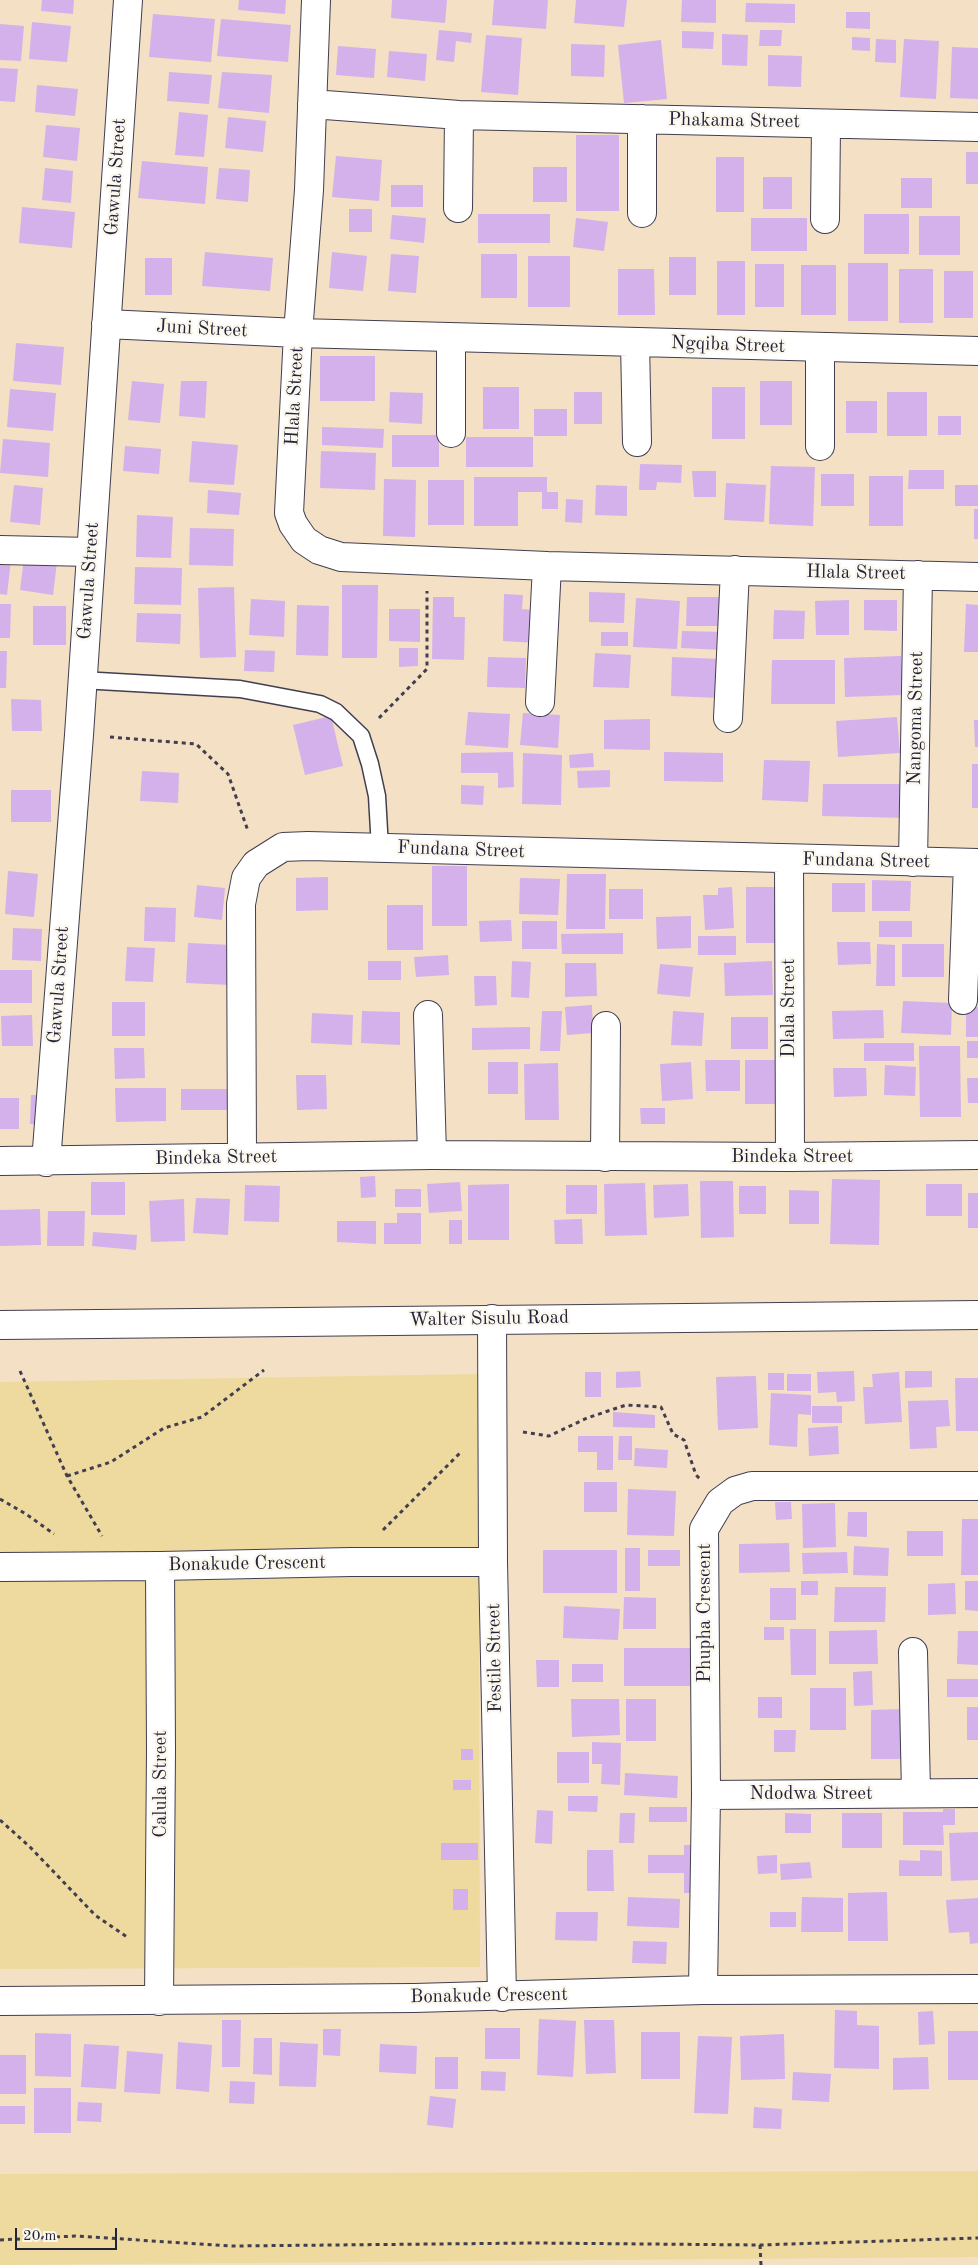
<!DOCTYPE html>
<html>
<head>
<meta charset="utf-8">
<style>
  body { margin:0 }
  #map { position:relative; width:978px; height:2265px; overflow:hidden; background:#f4e0c4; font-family:"Old Standard TT",serif }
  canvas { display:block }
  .scale { position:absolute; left:15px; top:2228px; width:102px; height:22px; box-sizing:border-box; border:2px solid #22223b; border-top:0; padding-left:6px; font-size:15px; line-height:18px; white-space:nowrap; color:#22223b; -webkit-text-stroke:4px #fbf7ec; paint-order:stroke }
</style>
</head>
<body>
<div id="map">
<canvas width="978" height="2265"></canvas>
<div class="scale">20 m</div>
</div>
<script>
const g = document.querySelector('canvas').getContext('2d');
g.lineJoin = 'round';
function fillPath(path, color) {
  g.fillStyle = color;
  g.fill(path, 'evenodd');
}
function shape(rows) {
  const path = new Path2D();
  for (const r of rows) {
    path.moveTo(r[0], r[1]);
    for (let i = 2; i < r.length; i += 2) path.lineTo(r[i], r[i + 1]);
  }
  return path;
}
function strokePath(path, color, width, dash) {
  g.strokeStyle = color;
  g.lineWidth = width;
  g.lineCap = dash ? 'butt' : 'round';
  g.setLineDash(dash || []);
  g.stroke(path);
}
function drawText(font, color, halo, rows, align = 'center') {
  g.font = font + ' "Old Standard TT",serif';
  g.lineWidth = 4.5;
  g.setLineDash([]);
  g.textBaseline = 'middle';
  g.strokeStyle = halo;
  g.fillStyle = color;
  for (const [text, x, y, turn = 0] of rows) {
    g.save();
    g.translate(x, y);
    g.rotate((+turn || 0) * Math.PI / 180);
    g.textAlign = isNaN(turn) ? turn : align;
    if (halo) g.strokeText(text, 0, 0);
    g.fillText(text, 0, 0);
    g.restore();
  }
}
fillPath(shape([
  [478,1374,480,1967,0,1969,0,1382],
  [978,2171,978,2257,0,2265,0,2174]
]), '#eeda9e');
fillPath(shape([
  [42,0,74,0,73,14,41,11],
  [239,0,286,0,285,14,238,10],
  [392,0,447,0,445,23,391,18],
  [494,0,548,0,546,29,492,25],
  [576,0,627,0,624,27,574,23],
  [682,0,716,0,716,23,681,22],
  [746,3,795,4,795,23,745,22],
  [846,12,870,12,870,29,846,28],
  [153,14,215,19,211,62,149,57],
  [221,19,291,25,288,62,217,56],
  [32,22,71,26,67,62,29,59],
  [0,24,24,26,21,61,0,60],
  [439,30,472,33,471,43,456,41,454,62,436,60],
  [760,30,782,30,781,46,759,46],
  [682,31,714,32,713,49,682,48],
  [722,34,748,35,747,66,722,65],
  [486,35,522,38,518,95,481,92],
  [852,37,870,38,870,51,852,50],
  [876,39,896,40,896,63,875,62],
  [904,39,939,41,936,99,900,97],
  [661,40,667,99,624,103,618,45],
  [571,44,605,45,604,77,571,76],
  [338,46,376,49,374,78,336,75],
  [952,47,978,48,978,99,950,98],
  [389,51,427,54,425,81,387,77],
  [768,55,802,56,801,87,768,86],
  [0,68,18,69,15,102,0,101],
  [169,72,212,75,209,104,167,101],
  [222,72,272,75,269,113,218,108],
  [37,85,78,89,75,116,35,112],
  [179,112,208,115,204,157,175,155],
  [228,117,266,121,263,152,225,148],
  [46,125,80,128,77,161,43,157],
  [576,135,619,135,619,211,576,211],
  [966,152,978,152,978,184,966,184],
  [336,156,382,160,379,201,332,197],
  [716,157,744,157,744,212,716,212],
  [142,161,208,167,205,204,138,198],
  [533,167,567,167,567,202,533,202],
  [45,168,73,171,71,203,42,200],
  [219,168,250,170,248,202,216,199],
  [763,177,792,177,792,209,763,209],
  [901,178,932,178,932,208,901,208],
  [391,185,423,185,423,207,391,207],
  [22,207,75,212,72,248,19,243],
  [349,209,372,209,372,232,349,232],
  [478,214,550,214,550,243,478,243],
  [864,214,909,214,909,254,864,254],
  [392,215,426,218,424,243,390,239],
  [919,216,960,216,960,255,919,255],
  [576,218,608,222,604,251,573,247],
  [751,218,807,218,807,251,751,251],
  [205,252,273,258,270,291,202,286],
  [332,252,367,256,363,291,329,288],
  [391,254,419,256,416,293,388,291],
  [481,254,517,254,517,298,481,298],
  [528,256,570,256,570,307,528,307],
  [669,257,696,257,696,295,669,295],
  [145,258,172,258,172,295,145,295],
  [717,261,745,261,745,315,717,315],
  [848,263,888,263,888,321,848,321],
  [755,264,784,264,784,307,755,307],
  [801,265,836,265,836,315,801,315],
  [618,269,654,269,655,315,618,315],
  [899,269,933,269,933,323,899,323],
  [944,271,973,271,973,318,944,318],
  [16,343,64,347,61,385,13,381],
  [320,356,375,356,375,401,320,401],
  [132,381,164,384,160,423,128,420],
  [181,381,207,381,205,418,179,416],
  [760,381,792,381,792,425,760,425],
  [483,387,519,387,519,429,483,429],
  [712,387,745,387,745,439,712,439],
  [10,389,56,393,53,431,7,427],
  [390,392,423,393,422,424,389,422],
  [574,392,602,392,602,424,574,424],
  [887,392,927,392,927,436,887,436],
  [846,401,877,401,877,433,846,433],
  [534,409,567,409,567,436,534,436],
  [938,416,961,416,961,435,938,435],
  [322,427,384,429,383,448,322,445],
  [392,435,439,435,439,467,392,467],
  [466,437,533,437,533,467,466,467],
  [3,439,50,443,48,477,0,473],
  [192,441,238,445,234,485,189,482],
  [125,446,161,449,159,474,123,471],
  [321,451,376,453,375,490,320,488],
  [640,464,682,465,681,483,657,482,656,490,639,490],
  [771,466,815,467,813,526,769,524],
  [909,470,944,470,944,489,908,489],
  [692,471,716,471,716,497,694,497],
  [821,474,854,474,854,506,821,506],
  [869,476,903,476,903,526,869,526],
  [474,477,547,477,547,492,558,492,558,509,542,509,542,492,518,492,518,526,474,526],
  [384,479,416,480,415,537,383,536],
  [428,480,464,480,464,525,428,525],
  [726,483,766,485,764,522,724,520],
  [14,485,43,488,40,525,10,522],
  [596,485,627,486,627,516,595,515],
  [955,485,978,485,978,506,955,506],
  [208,490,241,493,239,515,207,513],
  [566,499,583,500,582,523,565,522],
  [974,509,978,509,978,539,974,539],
  [137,515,173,517,171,558,136,557],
  [190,528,234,529,233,566,189,565],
  [24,558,57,562,53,595,20,590],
  [0,559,11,560,7,595,0,594],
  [135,567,182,568,181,605,134,604],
  [342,585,378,585,377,658,342,658],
  [234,587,236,657,200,658,198,588],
  [589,592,625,593,624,623,589,622],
  [504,594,523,595,522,609,536,610,536,643,503,641],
  [433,597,454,597,454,617,465,617,464,660,432,659],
  [687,597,723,597,723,626,686,626],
  [636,598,680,601,677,649,633,647],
  [251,599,285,601,284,637,249,635],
  [849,600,849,635,816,635,815,601],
  [864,600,897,600,897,631,864,630],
  [0,604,11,604,10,638,0,638],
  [966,604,978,605,978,652,964,652],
  [297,605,329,606,328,656,296,655],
  [33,606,66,606,66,645,33,645],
  [389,609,420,609,420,642,389,641],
  [774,610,805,611,804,639,773,639],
  [137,613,181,614,180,644,136,642],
  [682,631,724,632,723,650,681,648],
  [601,632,628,632,628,646,601,646],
  [399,648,418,648,418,666,399,667],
  [245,650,275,651,274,672,244,671],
  [0,651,7,651,6,688,0,688],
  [595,653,631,655,629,688,593,687],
  [901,656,903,695,845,697,844,658],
  [488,657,526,658,525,688,487,687],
  [672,657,721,659,720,698,671,696],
  [772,660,835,660,835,704,771,704],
  [11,699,41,700,42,731,12,731],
  [468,712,510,714,508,748,465,745],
  [523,713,560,715,558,748,520,745],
  [331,716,343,766,305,775,293,725],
  [897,717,900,753,838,757,836,721],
  [650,719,650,750,604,749,604,720],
  [974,720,978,720,978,747,975,747],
  [513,752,514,787,498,788,498,773,461,773,461,753],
  [664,752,723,753,723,782,664,781],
  [523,753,562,755,561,805,522,804],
  [593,753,594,767,570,768,569,755],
  [764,760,810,761,808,802,762,800],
  [972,764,978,764,978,808,972,808],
  [610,770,610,787,578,788,577,771],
  [142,771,179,773,178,803,140,801],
  [823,784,906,784,906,818,822,816],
  [461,785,484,786,483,805,461,804],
  [11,790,51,790,51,822,11,822],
  [432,866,467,866,467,926,432,926],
  [8,871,38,874,34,917,5,914],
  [567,874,606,874,605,929,566,929],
  [328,877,328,910,296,911,296,878],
  [520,878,560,879,558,915,519,914],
  [872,880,911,881,910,911,872,911],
  [832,883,865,883,865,912,832,912],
  [197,885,225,888,222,920,194,917],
  [732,887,734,928,705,930,703,895,718,895,718,888],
  [746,887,781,887,781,943,746,943],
  [609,889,643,889,643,919,609,919],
  [387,905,423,905,423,950,387,950],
  [145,907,176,908,175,942,144,941],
  [691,916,691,948,657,949,656,917],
  [511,920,512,941,480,942,479,921],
  [522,921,557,921,557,949,522,949],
  [879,921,912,921,912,937,879,937],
  [13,928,42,929,41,961,12,960],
  [623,933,623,954,562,954,561,934],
  [698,936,736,936,736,955,698,955],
  [837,942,870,942,871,964,838,965],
  [188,943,232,945,231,985,186,983],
  [877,944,895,945,895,986,876,986],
  [902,944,944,944,944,977,902,977],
  [127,947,155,948,153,982,125,981],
  [448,955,449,975,416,977,414,957],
  [368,961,401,961,401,980,368,980],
  [512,961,531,962,529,998,511,997],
  [772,961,773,995,725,996,724,963],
  [565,963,596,963,597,996,565,997],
  [660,964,693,967,690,997,657,994],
  [0,970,32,970,32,1003,0,1003],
  [474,976,496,976,497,1005,475,1006],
  [903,1001,952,1003,951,1035,901,1033],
  [112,1002,145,1002,145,1036,112,1036],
  [592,1005,593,1033,567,1035,565,1007],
  [966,1007,978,1007,978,1037,966,1037],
  [883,1010,884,1038,833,1039,832,1011],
  [362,1011,400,1012,400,1045,361,1043],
  [542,1011,562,1011,560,1051,540,1051],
  [673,1011,704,1013,702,1046,671,1045],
  [312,1013,353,1015,352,1045,311,1043],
  [32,1015,33,1046,2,1046,1,1016],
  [731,1017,768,1017,768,1049,731,1049],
  [530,1027,530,1049,472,1050,472,1028],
  [967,1041,978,1041,978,1058,967,1058],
  [864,1043,914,1043,914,1061,864,1061],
  [919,1046,960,1046,961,1117,920,1117],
  [114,1048,144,1048,145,1078,115,1079],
  [705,1060,740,1060,740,1091,706,1091],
  [745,1060,780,1060,780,1104,745,1104],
  [488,1062,518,1062,518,1094,488,1094],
  [691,1062,693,1099,662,1101,660,1064],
  [558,1063,559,1120,525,1120,524,1064],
  [885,1065,916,1067,915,1096,884,1095],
  [833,1068,866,1068,867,1096,834,1097],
  [296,1075,326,1075,327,1109,297,1110],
  [967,1078,978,1078,978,1103,968,1103],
  [115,1088,166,1088,166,1121,116,1122],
  [181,1089,237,1089,237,1110,181,1110],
  [31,1095,45,1095,44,1125,30,1124],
  [0,1098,19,1098,19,1129,0,1129],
  [640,1108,665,1108,665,1124,641,1124],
  [375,1176,376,1197,361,1198,360,1177],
  [832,1179,880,1180,879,1245,830,1244],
  [700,1181,733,1181,734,1237,701,1238],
  [91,1182,125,1182,125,1215,91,1215],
  [460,1182,462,1211,429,1213,427,1184],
  [645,1183,647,1235,605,1236,604,1184],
  [509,1184,509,1240,468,1240,468,1185],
  [688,1184,689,1216,654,1218,653,1185],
  [926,1184,962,1184,962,1216,926,1216],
  [245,1185,280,1186,279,1222,244,1221],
  [566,1185,597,1185,597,1214,566,1214],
  [739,1186,766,1186,766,1214,739,1214],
  [395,1189,421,1189,421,1207,395,1207],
  [789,1190,819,1191,819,1224,789,1224],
  [968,1193,978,1193,978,1228,968,1228],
  [196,1198,230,1199,228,1235,193,1233],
  [184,1199,185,1241,151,1242,149,1201],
  [40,1209,41,1245,0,1246,0,1210],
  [48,1211,85,1211,84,1246,47,1246],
  [397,1213,421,1213,421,1244,384,1244,384,1223,397,1223],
  [582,1219,583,1244,555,1244,554,1220],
  [449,1220,462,1220,462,1244,449,1244],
  [337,1221,376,1221,376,1244,337,1242],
  [93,1232,137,1235,136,1250,92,1246],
  [640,1371,641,1387,616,1388,616,1372],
  [854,1371,855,1401,837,1402,836,1392,818,1393,817,1372],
  [905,1371,932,1371,932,1387,905,1388],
  [585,1372,601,1372,601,1397,585,1397],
  [899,1372,902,1422,865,1424,863,1387,873,1387,872,1374],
  [768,1373,784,1373,784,1390,768,1390],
  [787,1374,811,1374,811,1391,787,1391],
  [756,1376,758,1428,718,1430,716,1377],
  [955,1378,978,1378,978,1431,956,1431],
  [771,1393,811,1395,811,1415,798,1414,797,1447,769,1445],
  [948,1400,950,1426,936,1427,937,1448,910,1449,908,1401],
  [812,1406,842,1406,842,1423,812,1423],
  [613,1412,655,1415,655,1428,613,1427],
  [838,1426,839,1454,809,1456,808,1428],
  [578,1436,613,1436,613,1470,597,1470,597,1452,578,1452],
  [619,1436,632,1436,632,1460,618,1460],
  [635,1448,668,1450,667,1468,634,1466],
  [584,1482,617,1482,617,1512,584,1512],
  [628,1489,676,1491,674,1536,627,1535],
  [775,1502,791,1502,792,1519,776,1520],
  [835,1503,836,1547,803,1548,802,1504],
  [848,1512,867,1512,867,1537,847,1536],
  [962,1519,978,1519,978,1575,961,1575],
  [907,1531,943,1531,943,1556,907,1556],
  [789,1543,790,1572,739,1573,739,1544],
  [854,1546,889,1548,888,1576,853,1575],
  [625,1548,640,1548,640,1591,625,1591],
  [543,1550,617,1550,617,1593,543,1593],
  [648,1550,680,1550,680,1566,648,1566],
  [847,1552,848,1573,803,1574,802,1553],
  [801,1581,818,1581,818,1595,801,1595],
  [965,1581,978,1581,978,1611,965,1610],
  [955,1583,956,1614,928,1615,928,1584],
  [835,1587,886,1587,885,1622,834,1622],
  [770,1588,796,1588,796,1620,770,1620],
  [624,1597,656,1598,656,1629,623,1629],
  [564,1606,620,1609,618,1640,563,1638],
  [764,1627,784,1627,784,1640,764,1640],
  [790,1629,816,1629,816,1675,791,1675],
  [877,1630,878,1664,829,1664,829,1631],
  [958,1631,978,1631,978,1665,957,1664],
  [624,1648,690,1648,690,1686,624,1686],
  [536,1660,559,1660,559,1687,537,1687],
  [572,1664,603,1664,603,1682,572,1682],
  [872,1671,873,1705,854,1706,853,1672],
  [947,1679,978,1679,978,1697,947,1697],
  [810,1688,846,1688,846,1730,810,1730],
  [758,1697,782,1697,782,1718,758,1718],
  [571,1699,619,1699,620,1735,572,1737],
  [626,1699,656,1699,656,1741,626,1741],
  [967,1707,978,1707,978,1740,967,1740],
  [903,1709,904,1759,871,1759,871,1710],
  [774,1730,796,1730,795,1752,774,1752],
  [592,1742,621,1743,620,1785,601,1784,602,1764,592,1764],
  [461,1749,473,1749,473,1760,461,1760],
  [557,1752,589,1752,589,1783,557,1783],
  [625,1773,678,1776,677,1798,624,1795],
  [453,1780,471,1780,471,1790,453,1790],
  [568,1796,598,1796,597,1812,568,1811],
  [649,1807,687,1807,687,1822,649,1822],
  [943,1809,955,1809,955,1825,943,1825,944,1845,903,1845,903,1812,943,1812],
  [537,1810,553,1811,552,1844,535,1843],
  [620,1813,635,1813,634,1843,619,1843],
  [785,1813,811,1814,811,1833,785,1833],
  [842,1813,882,1813,882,1848,842,1848],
  [978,1832,978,1880,951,1881,949,1833],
  [441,1843,478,1843,478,1860,441,1860],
  [684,1845,703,1845,703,1893,684,1893,684,1873,648,1873,648,1855,684,1855],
  [587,1850,613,1850,614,1891,587,1891],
  [920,1850,942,1851,942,1876,899,1876,899,1860,920,1861],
  [777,1855,777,1873,758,1874,757,1856],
  [810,1862,812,1878,781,1880,780,1864],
  [453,1889,468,1889,468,1910,453,1910],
  [887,1892,888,1941,848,1941,848,1893],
  [628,1897,680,1899,679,1928,627,1926],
  [802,1897,843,1898,843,1932,801,1932],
  [978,1898,978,1943,970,1944,969,1932,949,1933,946,1900],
  [556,1912,598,1912,597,1941,555,1940],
  [770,1912,796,1912,796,1927,770,1927],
  [633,1941,667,1942,666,1964,632,1963],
  [835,2010,857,2011,857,2025,879,2026,879,2069,834,2068],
  [933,2011,935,2044,919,2045,918,2012],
  [539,2019,576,2021,573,2077,537,2075],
  [222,2020,241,2020,240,2067,222,2067],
  [584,2020,614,2020,616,2073,586,2074],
  [485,2028,520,2028,520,2059,485,2059],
  [323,2029,341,2029,340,2056,323,2055],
  [948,2031,978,2031,978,2080,948,2080],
  [641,2032,680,2032,680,2079,641,2079],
  [35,2033,71,2034,71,2077,35,2076],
  [784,2034,785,2079,741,2080,740,2036],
  [698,2036,732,2037,728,2114,694,2113],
  [254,2038,272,2038,272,2075,253,2074],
  [178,2042,212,2045,209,2092,176,2089],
  [280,2042,318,2044,316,2087,279,2086],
  [84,2044,119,2046,116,2089,81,2087],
  [380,2044,417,2046,416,2074,379,2072],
  [127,2051,163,2054,160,2094,124,2092],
  [0,2055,26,2055,26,2094,0,2094],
  [435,2057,458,2057,458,2089,435,2089],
  [928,2057,929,2089,893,2090,893,2058],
  [481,2071,506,2072,505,2091,481,2090],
  [793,2072,831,2074,829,2102,792,2100],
  [230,2081,255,2082,254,2104,229,2103],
  [34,2088,71,2088,71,2133,34,2133],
  [430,2096,456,2099,453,2128,427,2125],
  [78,2102,102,2103,101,2122,77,2121],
  [0,2106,25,2106,25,2124,0,2124],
  [754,2107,782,2109,781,2129,753,2128]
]), '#d4b1ea');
const service = shape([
  [81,680,240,689,320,704,336,712,361,736,370,764,377,796,380,848]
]);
const minor = shape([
  [316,0,309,190,298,333,289,513,293,524,304,540,319,550,341,557,547,566,978,577],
  [312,104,459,115,978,127],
  [458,208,459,115],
  [642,213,642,119],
  [825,219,826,124],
  [106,324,298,333,978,351],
  [635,342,637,442],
  [820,347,820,446],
  [451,433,451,338],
  [0,550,91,552],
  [540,702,547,566],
  [728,718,735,570],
  [789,859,790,1157],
  [913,862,918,575],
  [963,1000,968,863],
  [428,1015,432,1155],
  [242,1157,241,904,246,878,256,864,283,847,308,846,978,863],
  [605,1157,606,1026],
  [0,1161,432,1155,790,1157,978,1155],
  [46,1162,79,735,128,0],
  [492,1319,493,1562,502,1997],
  [0,1567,160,1566,351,1562,493,1562],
  [913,1652,916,1793],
  [706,1795,978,1793],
  [703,1990,706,1795,704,1529,720,1502,735,1491,752,1486,978,1486],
  [0,2001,414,1998,703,1990,978,1989],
  [159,2001,161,1750,160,1566]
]);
const tertiary = shape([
  [0,1325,978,1315]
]);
strokePath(service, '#423e50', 19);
strokePath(minor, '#423e50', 30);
strokePath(tertiary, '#423e50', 30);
strokePath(shape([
  [379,718,427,669,427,591],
  [110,737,196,744,228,774,248,831],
  [20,1371,67,1476,102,1536],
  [523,1432,549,1436,587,1418,626,1405,661,1407,673,1434,684,1440,696,1475,700,1479],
  [67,1476,111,1462,164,1428,202,1417,264,1370],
  [0,1499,26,1514,54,1534],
  [383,1530,460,1453],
  [0,1820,30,1847,95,1915,127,1937],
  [0,2240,75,2236,232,2246,536,2243,760,2245,978,2238],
  [760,2245,761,2265]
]), '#423e50', 3, [4, 4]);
strokePath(service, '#fff', 16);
strokePath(minor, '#fff', 28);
strokePath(tertiary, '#fff', 28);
drawText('19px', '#22223b', '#fbf7ec', [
  ["Phakama Street",734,121,1],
  ["Gawula Street",116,177,-86],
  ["Juni Street",202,329,3],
  ["Ngqiba Street",728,345,2],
  ["Hlala Street",295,396,-87],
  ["Hlala Street",856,573,1],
  ["Gawula Street",89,581,-86],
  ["Nangoma Street",916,718,-89],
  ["Fundana Street",461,850,2],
  ["Fundana Street",866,861,1],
  ["Gawula Street",59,985,-86],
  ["Dlala Street",789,1008,-90],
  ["Bindeka Street",792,1157],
  ["Bindeka Street",216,1158,-1],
  ["Walter Sisulu Road",489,1319,-1],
  ["Bonakude Crescent",247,1564,-1],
  ["Phupha Crescent",705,1613,-90],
  ["Festile Street",495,1658,-91],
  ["Calula Street",161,1784,-90],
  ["Ndodwa Street",811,1794],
  ["Bonakude Crescent",489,1996,-1]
]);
</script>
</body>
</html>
